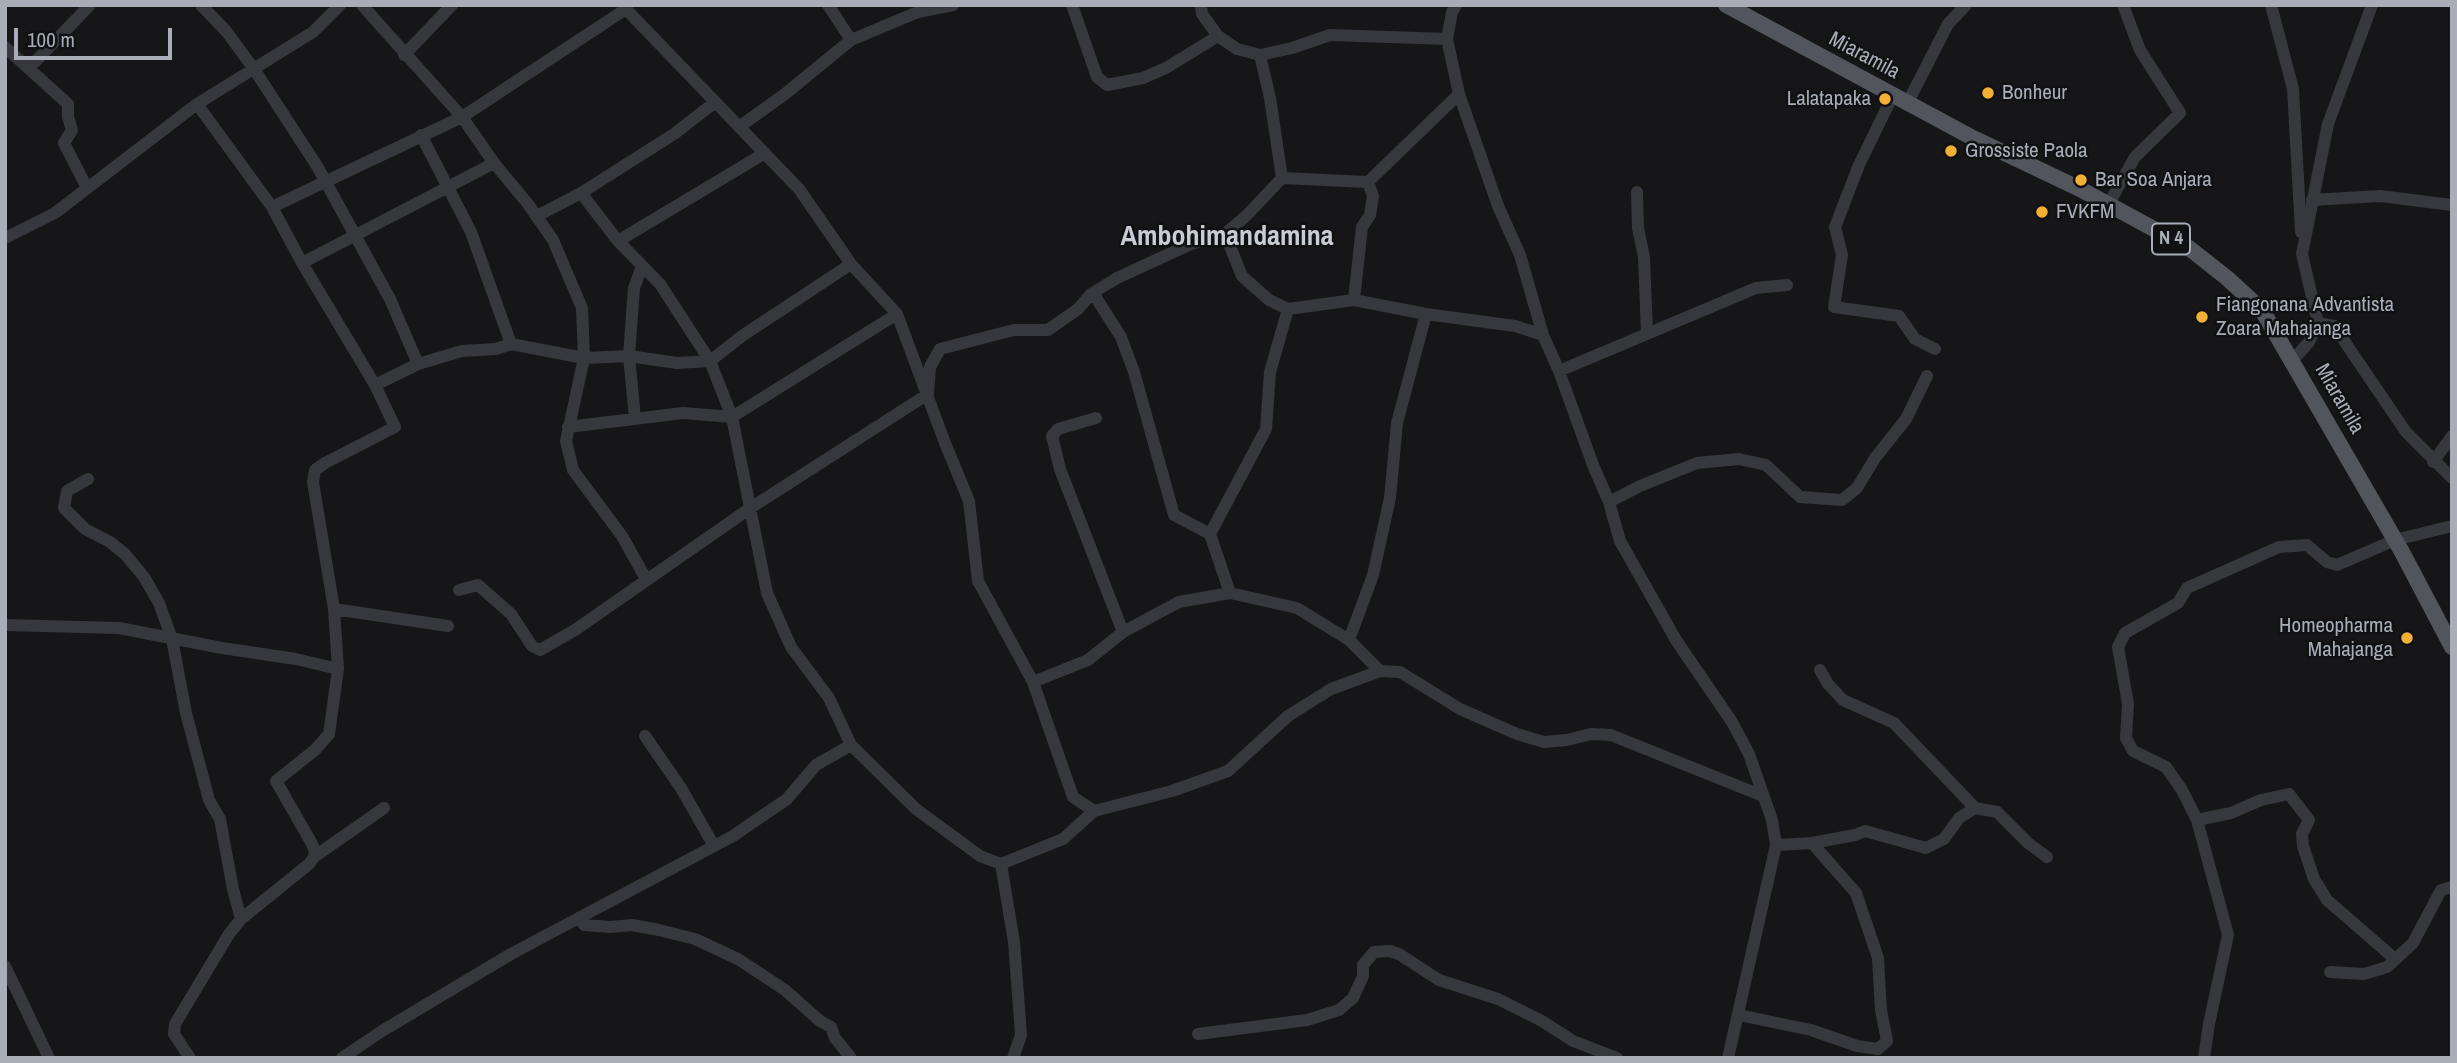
<!DOCTYPE html>
<html>
<head>
<meta charset="utf-8">
<style>
  body { margin:0 }
  #map { position:relative; width:2457px; height:1063px; overflow:hidden; background:#161618; font-family:"Archivo Narrow",sans-serif }
  canvas { display:block }
  .frame { position:absolute; inset:0; border:7px solid #a8adb8; pointer-events:none }
  .scale { position:absolute; left:14px; top:28px; width:158px; height:32px; box-sizing:border-box; border:4px solid #a8adb8; border-top:0; padding-left:9px; font-size:21px; line-height:24px; white-space:nowrap; color:#a8adb8; -webkit-text-stroke:5px #111113; paint-order:stroke }
</style>
</head>
<body>
<div id="map">
<canvas width="2457" height="1063"></canvas>
<div class="frame"></div>
<div class="scale">100 m</div>
</div>
<script>
const g = document.querySelector('canvas').getContext('2d');
g.lineJoin = 'round';
function shape(rows) {
  const path = new Path2D();
  for (const r of rows) {
    path.moveTo(r[0], r[1]);
    for (let i = 2; i < r.length; i += 2) path.lineTo(r[i], r[i + 1]);
  }
  return path;
}
function strokePath(path, color, width, dash) {
  g.strokeStyle = color;
  g.lineWidth = width;
  g.lineCap = dash ? 'butt' : 'round';
  g.setLineDash(dash || []);
  g.stroke(path);
}
function drawText(font, color, halo, rows, align = 'center') {
  g.font = font + ' "Archivo Narrow",sans-serif';
  g.lineWidth = 5;
  g.setLineDash([]);
  g.textBaseline = 'middle';
  g.strokeStyle = halo;
  g.fillStyle = color;
  for (const [text, x, y, turn = 0] of rows) {
    g.save();
    g.translate(x, y);
    g.rotate((+turn || 0) * Math.PI / 180);
    g.textAlign = isNaN(turn) ? turn : align;
    if (halo) g.strokeText(text, 0, 0);
    g.fillText(text, 0, 0);
    g.restore();
  }
}
strokePath(shape([
  [201,5,226,31,254,69,317,166,390,299,418,364],
  [362,5,462,117,494,163,528,204,553,240,582,308,584,358,566,441,573,470,622,536,646,579],
  [622,5,799,189,851,264,897,314,945,443,969,501,978,581,1033,682,1073,797,1094,811,1172,791,1228,771,1288,716,1331,689,1380,671],
  [828,5,851,40],
  [1072,5,1097,77,1107,85,1143,78,1166,68,1218,36],
  [1201,5,1202,14,1218,36,1237,49,1260,55,1292,48,1330,35,1447,39],
  [1456,5,1452,12,1447,39,1459,94,1498,206,1520,255,1543,335,1559,371,1593,465,1609,502,1620,541,1676,640,1732,722,1749,754,1772,820,1776,845,1728,1058],
  [2271,5,2293,89,2301,232],
  [5,47,68,104,68,117,72,130,64,143,87,188],
  [404,55,452,5],
  [1260,55,1270,98,1282,178],
  [29,68,90,5],
  [1893,95,1859,165,1835,227,1842,255,1834,307,1899,316,1915,339,1935,349],
  [1908,102,1948,24,1966,5],
  [739,127,785,94,851,40,918,12,953,5],
  [421,135,471,232,511,344],
  [1637,192,1638,228,1644,257,1647,333],
  [581,193,618,241,660,284,710,361,732,417,767,593,791,647,829,698,851,745,916,809,980,856,1001,864,1063,839,1094,811],
  [2312,200,2380,196,2452,205],
  [2108,205,2135,157,2180,113,2140,50,2123,5],
  [272,207,462,117,626,9],
  [537,216,581,193,674,134,714,103],
  [1225,234,1242,276,1269,300,1288,309,1354,300,1426,314,1515,326,1543,335],
  [5,238,55,213,197,104,313,32,340,5],
  [618,241,765,153],
  [302,263,494,163],
  [1093,293,1121,337,1134,372,1174,515,1210,534],
  [1354,300,1362,227,1370,215,1373,196,1368,182],
  [2318,323,2334,326,2406,432,2452,478],
  [2292,361,2309,342,2318,323,2302,254,2328,124,2372,5],
  [1559,371,1756,288,1787,285],
  [375,385,418,364,462,351,496,349,511,344,584,358,629,356,677,363,710,361,742,336,851,264],
  [635,418,629,356,634,288,642,266],
  [1096,418,1058,429,1052,436,1060,469,1123,632],
  [568,427,683,413,732,417,897,314],
  [2433,462,2452,436],
  [88,479,67,491,64,508,85,529,110,542,125,554,144,577,159,603,172,639,186,713,209,800,220,819,233,889,241,919],
  [1609,502,1640,486,1697,463,1739,459,1766,465,1800,497,1842,500,1857,488,1875,458,1906,419,1927,376],
  [459,590,478,585,511,614,532,646,540,650,575,630,749,509,928,394,930,367,940,349,1014,330,1048,330,1078,309,1091,294,1117,278,1191,244,1225,234,1247,215,1282,178,1368,182,1459,94],
  [1230,593,1210,534,1266,429,1270,372,1288,309],
  [334,609,448,626],
  [5,625,119,628,222,648,296,659,338,669],
  [1349,640,1373,575,1390,498,1397,423,1426,314],
  [1820,670,1828,684,1843,700,1894,723,1975,808],
  [1033,682,1088,660,1123,632,1179,602,1230,593,1297,608,1349,640,1380,671,1400,672,1460,709,1517,734,1544,742,1567,740,1591,734,1611,735,1763,796],
  [645,736,681,788,714,846],
  [2197,820,2231,813,2261,800,2289,794,2309,820,2302,834,2303,846,2314,879,2327,900,2395,959],
  [1776,845,1812,843,1855,835,1865,831,1926,848,1944,839,1959,818,1975,808,1997,812,2028,843,2047,857],
  [314,857,384,808],
  [1001,864,1014,942,1021,1035,1013,1058],
  [580,917,584,925,610,927,632,925,659,930,695,939,738,959,785,990,820,1021,831,1027,835,1038,851,1058],
  [5,966,49,1058],
  [2330,972,2364,974,2387,967,2413,943,2441,890,2452,887],
  [1739,1015,1811,1030,1857,1046,1878,1049,1887,1041,1881,1010,1878,958,1856,893,1812,843],
  [1198,1034,1307,1020,1339,1010,1353,998,1363,976,1363,965,1374,952,1390,951,1399,954,1439,980,1498,999,1542,1021,1573,1041,1617,1058],
  [190,1058,174,1034,175,1024,229,934,241,919,309,864,314,857,315,851,311,842,276,781,315,750,329,734,338,669,334,609,313,482,315,470,325,463,395,427,375,385,302,263,272,207,197,104],
  [342,1058,382,1031,511,954,733,836,787,799,816,765,851,745],
  [2204,1058,2209,1024,2228,935,2197,820,2182,790,2166,767,2133,751,2126,738,2128,704,2118,647,2125,633,2178,603,2187,588,2279,547,2307,545,2327,562,2337,565,2395,540,2452,526]
]), '#37383d', 12);
strokePath(shape([
  [1726,5,1973,138,2080,189,2189,248,2227,278,2262,310,2402,552,2452,647]
]), '#53555c', 16);
for (const [x, y, r, color] of [
  [1988,93,7,"#f2b134"],
  [1885,99,7,"#f2b134"],
  [1951,151,7,"#f2b134"],
  [2081,180,7,"#f2b134"],
  [2042,212,7,"#f2b134"],
  [2202,317,7,"#f2b134"],
  [2407,638,7,"#f2b134"]
]) {
  const dot = new Path2D();
  dot.arc(x, y, r, 0, 2 * Math.PI);
  g.fillStyle = color;
  g.fill(dot);
  strokePath(dot, '#111113', 2.5);
}
for (const [x, y, w] of [
  [2171,239,38]
]) {
  const box = new Path2D();
  box.roundRect(x - w / 2, y - 15.5, w, 31, 5);
  g.fillStyle = '#111113';
  g.fill(box);
  strokePath(box, '#a8adb8', 2);
}
drawText('bold 19px', '#a8adb8', null, [
  ["N 4",2171,239]
]);
drawText('21px', '#a8adb8', '#111113', [
  ["Miaramila",1864,56,28],
  ["Miaramila",2339,399,60]
]);
drawText('21px', '#a8adb8', '#111113', [
  ["Bonheur",2002,93],
  ["Lalatapaka",1871,99,"right"],
  ["Grossiste Paola",1965,151],
  ["Bar Soa Anjara",2095,180],
  ["FVKFM",2056,212],
  ["Fiangonana Advantista",2216,305],
  ["Zoara Mahajanga",2216,329],
  ["Homeopharma",2393,626,"right"],
  ["Mahajanga",2393,650,"right"]
], 'left');
drawText('bold 28px', '#c9ccd4', '#111113', [
  ["Ambohimandamina",1227,237]
]);
</script>
</body>
</html>
